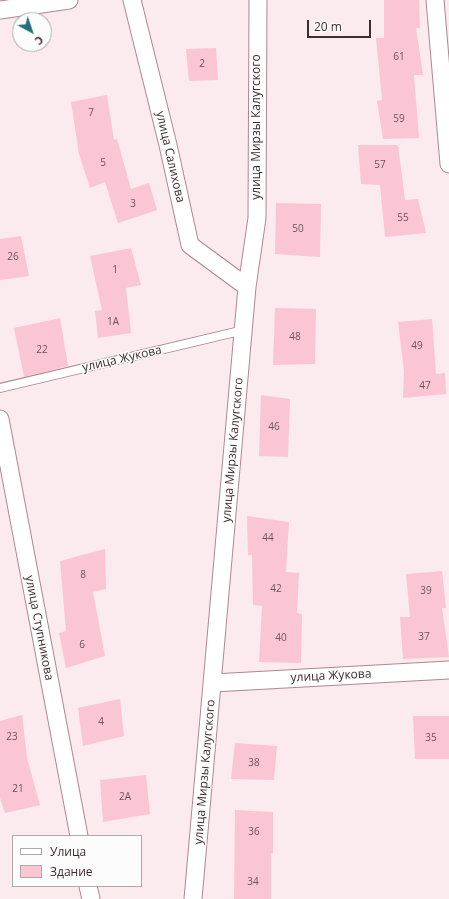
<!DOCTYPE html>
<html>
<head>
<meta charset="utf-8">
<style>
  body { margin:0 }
  #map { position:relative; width:449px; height:899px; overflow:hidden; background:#fbeaee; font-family:"Open Sans",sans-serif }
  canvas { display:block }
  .legend { position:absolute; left:12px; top:835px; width:130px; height:52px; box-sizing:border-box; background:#fcfcfc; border:1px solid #afa9aa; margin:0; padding:5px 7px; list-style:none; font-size:12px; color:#3c2d30 }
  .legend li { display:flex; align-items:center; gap:8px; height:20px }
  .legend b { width:20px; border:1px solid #afa9aa }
  .north { position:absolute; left:12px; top:12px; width:40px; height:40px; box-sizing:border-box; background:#fcfcfc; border:1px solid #afa9aa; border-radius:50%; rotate:140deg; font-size:11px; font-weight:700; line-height:16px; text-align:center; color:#3c2d30 }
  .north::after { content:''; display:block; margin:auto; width:14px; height:18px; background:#256f77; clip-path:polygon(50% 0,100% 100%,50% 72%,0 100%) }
  .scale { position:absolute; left:307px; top:20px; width:64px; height:18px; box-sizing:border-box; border:2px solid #3c2d30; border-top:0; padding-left:5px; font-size:12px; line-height:14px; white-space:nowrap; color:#3c2d30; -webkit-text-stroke:3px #fcfcfc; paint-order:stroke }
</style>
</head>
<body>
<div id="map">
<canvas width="449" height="899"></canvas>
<ul class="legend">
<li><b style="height:5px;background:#fff"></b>Улица</li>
<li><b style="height:11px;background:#fbc6d3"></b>Здание</li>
</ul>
<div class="north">С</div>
<div class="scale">20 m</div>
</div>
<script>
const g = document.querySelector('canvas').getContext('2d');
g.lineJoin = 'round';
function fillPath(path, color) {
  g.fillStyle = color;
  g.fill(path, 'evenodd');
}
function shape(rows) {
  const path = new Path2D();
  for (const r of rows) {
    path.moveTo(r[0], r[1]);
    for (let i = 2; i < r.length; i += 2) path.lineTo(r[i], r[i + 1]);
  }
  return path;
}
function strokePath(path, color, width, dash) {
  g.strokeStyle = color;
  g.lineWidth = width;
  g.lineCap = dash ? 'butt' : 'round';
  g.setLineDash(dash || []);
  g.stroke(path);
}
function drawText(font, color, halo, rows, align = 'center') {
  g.font = font + ' "Open Sans",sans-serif';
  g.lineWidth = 3;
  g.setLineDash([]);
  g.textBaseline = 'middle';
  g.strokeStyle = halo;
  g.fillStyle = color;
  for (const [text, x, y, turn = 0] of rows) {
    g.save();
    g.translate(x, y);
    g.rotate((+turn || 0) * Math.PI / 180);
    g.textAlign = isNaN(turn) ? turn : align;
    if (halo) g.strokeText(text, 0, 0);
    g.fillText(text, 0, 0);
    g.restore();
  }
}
fillPath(shape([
  [384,0,419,0,420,28,416,28,423,75,414,75,419,138,383,139,377,101,382,100,376,38,384,38],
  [216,48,218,80,189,81,186,49],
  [107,95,114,140,117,139,131,189,149,183,157,210,118,223,105,182,90,188,79,154,71,102],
  [358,145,398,145,405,200,418,199,426,233,385,237,380,185,361,184],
  [276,203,321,204,320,257,275,254],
  [21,236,29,276,0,280,0,239],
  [131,248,141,285,126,288,131,333,98,338,95,311,102,310,90,256],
  [275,308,316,309,315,364,273,365],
  [60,318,68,366,24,377,14,328],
  [432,319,436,374,445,373,446,394,403,398,404,371,398,322],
  [261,395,290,399,288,457,259,456],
  [247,516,289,522,286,572,299,573,297,613,302,614,301,663,259,662,262,606,253,605,252,555,248,555],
  [105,549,106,589,93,592,105,656,66,668,59,633,66,631,60,561],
  [442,571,446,608,442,608,449,657,403,659,400,617,410,617,406,574],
  [120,699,124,736,83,746,78,708],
  [22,715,27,758,40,805,5,813,0,798,0,721],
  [413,716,449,716,449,759,415,759],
  [235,743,277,746,274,780,231,779],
  [146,775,150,814,103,822,100,780],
  [235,810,273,812,273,853,271,853,271,899,234,899]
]), '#fbc6d3');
const lane = shape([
  [0,388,244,330]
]);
const street = shape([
  [132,0,168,145,190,245,247,287],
  [435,0,449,164],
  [0,10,69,0],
  [0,419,79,836],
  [213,683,449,670],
  [88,886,91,899],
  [193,899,247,287,257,218,258,0]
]);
strokePath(lane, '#ae8891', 10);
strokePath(street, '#ae8891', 19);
strokePath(lane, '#fff', 8);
strokePath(street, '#fff', 17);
drawText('10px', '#6c5359', null, [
  ["61",399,57],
  ["2",202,64],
  ["7",91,113],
  ["59",399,119],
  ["5",103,163],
  ["57",380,165],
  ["3",133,204],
  ["55",403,218],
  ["50",298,229],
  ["26",13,257],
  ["1",115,270],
  ["1А",113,322],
  ["48",295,337],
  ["49",417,346],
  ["22",42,350],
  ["47",425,386],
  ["46",274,427],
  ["44",268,538],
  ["8",83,575],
  ["42",276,589],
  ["39",426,591],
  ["37",424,637],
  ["40",281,638],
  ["6",82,645],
  ["4",101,722],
  ["23",12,737],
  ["35",431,738],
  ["38",254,763],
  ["21",18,789],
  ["2А",125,797],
  ["36",254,832],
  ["34",253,882]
]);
drawText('12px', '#3c2d30', '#fcfcfc', [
  ["улица Мирзы Калугского",257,127,-90],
  ["улица Салихова",170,157,77],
  ["улица Жукова",122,359,-13],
  ["улица Мирзы Калугского",233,450,-85],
  ["улица Ступникова",39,628,79],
  ["улица Жукова",331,676,-3],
  ["улица Мирзы Калугского",205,772,-85]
]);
</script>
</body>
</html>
